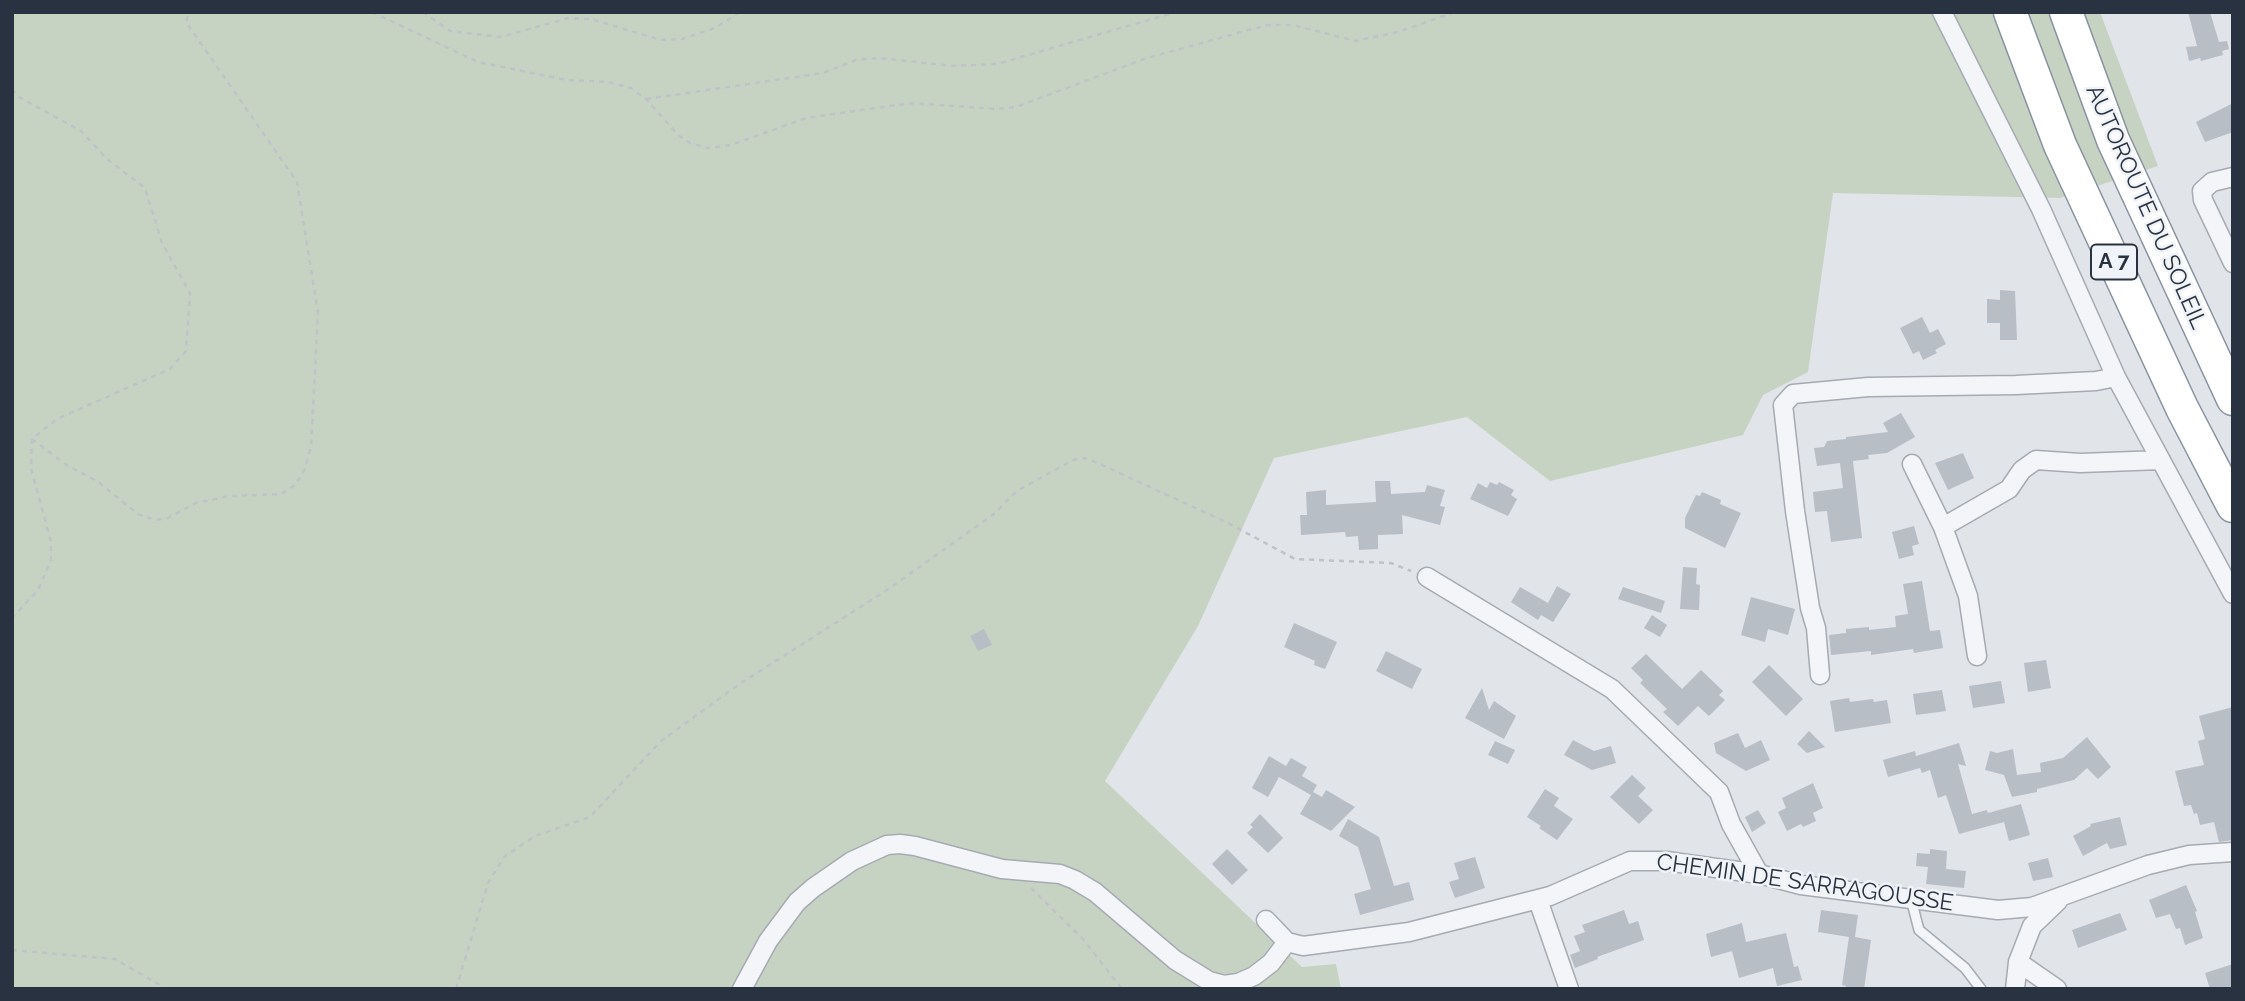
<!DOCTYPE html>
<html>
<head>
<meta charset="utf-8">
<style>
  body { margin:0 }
  #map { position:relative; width:2245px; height:1001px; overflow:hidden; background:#e1e4e9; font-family:Raleway,sans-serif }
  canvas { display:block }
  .frame { position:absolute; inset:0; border:14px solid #293241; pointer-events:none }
</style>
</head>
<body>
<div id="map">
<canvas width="2245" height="1001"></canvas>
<div class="frame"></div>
</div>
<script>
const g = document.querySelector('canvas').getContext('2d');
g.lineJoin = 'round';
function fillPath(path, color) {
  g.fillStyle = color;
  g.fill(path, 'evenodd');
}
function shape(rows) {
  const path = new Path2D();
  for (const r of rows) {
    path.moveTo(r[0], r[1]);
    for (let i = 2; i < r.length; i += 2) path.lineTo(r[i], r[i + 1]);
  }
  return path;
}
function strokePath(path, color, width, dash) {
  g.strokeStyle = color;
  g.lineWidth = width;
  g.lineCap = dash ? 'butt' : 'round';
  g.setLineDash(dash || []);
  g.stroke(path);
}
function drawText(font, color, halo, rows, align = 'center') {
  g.font = font + ' Raleway,sans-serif';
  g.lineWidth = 5;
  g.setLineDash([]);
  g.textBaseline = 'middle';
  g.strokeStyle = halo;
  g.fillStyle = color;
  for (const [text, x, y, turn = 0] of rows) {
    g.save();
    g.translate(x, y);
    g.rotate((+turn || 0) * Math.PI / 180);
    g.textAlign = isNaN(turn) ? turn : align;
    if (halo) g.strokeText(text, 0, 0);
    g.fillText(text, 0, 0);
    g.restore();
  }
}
fillPath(shape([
  [12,12,2100,12,2158,166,2060,198,1833,193,1808,372,1763,395,1743,435,1550,481,1467,417,1274,458,1198,626,1105,781,1302,967,1336,964,1341,989,12,989]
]), '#c7d3c2');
fillPath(shape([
  [2188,12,2210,12,2219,42,2227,41,2229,49,2222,51,2223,55,2201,61,2200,58,2189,61,2186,47,2197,46],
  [2233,103,2233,132,2205,142,2196,122],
  [2000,290,2015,291,2017,340,2000,340,2000,323,1987,323,1987,299,2000,300],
  [1922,317,1930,333,1938,329,1946,344,1935,350,1937,353,1923,360,1919,351,1913,354,1900,328],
  [1901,413,1915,437,1887,453,1868,455,1869,459,1853,461,1862,538,1831,542,1827,511,1815,512,1813,492,1843,488,1840,463,1817,466,1814,448,1824,447,1827,441,1846,439,1846,437,1888,432,1883,423],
  [1963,453,1974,478,1948,490,1935,463],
  [1375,481,1390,481,1391,494,1425,492,1427,485,1445,490,1440,506,1445,507,1440,525,1402,515,1403,534,1378,535,1378,549,1359,550,1358,536,1346,537,1345,532,1301,535,1300,515,1307,515,1306,492,1326,490,1326,505,1376,502],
  [1490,482,1497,485,1499,482,1514,490,1511,495,1517,499,1508,516,1470,499,1478,483,1487,488],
  [1702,492,1721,500,1720,504,1741,513,1725,548,1685,528,1685,518,1696,495,1700,496],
  [1914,526,1919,544,1912,546,1914,555,1899,559,1892,532],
  [1683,567,1697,568,1696,584,1700,585,1699,610,1680,609],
  [1922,581,1930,631,1940,630,1943,648,1914,653,1913,649,1871,655,1871,651,1831,655,1829,635,1846,633,1846,629,1869,627,1869,630,1896,627,1895,616,1908,614,1903,584],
  [1557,586,1571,594,1553,622,1541,615,1538,620,1511,602,1520,587,1548,603],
  [1623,587,1665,601,1661,613,1618,599],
  [1751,597,1795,609,1788,635,1768,629,1765,642,1741,635],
  [1652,615,1667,625,1660,637,1644,628],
  [1294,623,1337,642,1325,669,1314,665,1315,661,1284,647],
  [984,629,992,645,978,651,970,636],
  [1386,651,1422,669,1412,689,1376,671],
  [1646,654,1682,689,1701,670,1723,691,1719,695,1725,700,1709,716,1698,706,1678,726,1663,712,1667,709,1640,683,1643,680,1631,668],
  [2046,660,2051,688,2028,692,2024,663],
  [1769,665,1803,699,1786,716,1752,682],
  [2001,681,2005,703,1973,708,1969,686],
  [1482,688,1489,710,1494,701,1516,716,1504,739,1465,718],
  [1942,690,1946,711,1916,715,1913,694],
  [1849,698,1850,702,1873,699,1874,702,1887,700,1891,723,1835,732,1830,701],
  [2233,707,2233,840,2219,842,2214,822,2200,825,2197,813,2194,814,2191,805,2184,806,2175,771,2204,765,2198,741,2205,739,2199,716],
  [1809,731,1825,747,1807,753,1797,744],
  [1738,733,1745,748,1761,740,1770,760,1746,771,1716,753,1714,743],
  [2087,737,2111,767,2098,779,2087,768,2074,780,2037,789,2037,792,2012,797,2004,775,1985,770,1990,751,1997,753,2013,749,2017,775,2041,772,2040,763,2063,758],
  [1573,740,1594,751,1611,746,1616,763,1592,770,1564,755],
  [1495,741,1515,750,1508,764,1488,755],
  [1959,743,1966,766,1958,764,1972,814,1987,810,1988,813,2021,804,2030,835,2009,841,2004,822,1959,834,1946,795,1938,798,1930,770,1922,773,1920,768,1888,777,1883,760,1915,751,1916,756],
  [1269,756,1286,766,1291,758,1307,767,1302,776,1317,785,1313,792,1322,797,1326,790,1355,807,1331,831,1300,814,1311,795,1279,777,1268,797,1252,788],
  [1632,775,1646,788,1638,796,1653,810,1639,824,1610,797],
  [1813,783,1823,808,1813,813,1816,821,1803,827,1801,824,1787,831,1778,812,1786,808,1782,798],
  [1545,789,1559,798,1554,806,1573,819,1557,840,1539,828,1541,826,1527,817],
  [1758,810,1766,823,1752,832,1745,817],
  [1260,814,1283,838,1268,853,1247,833,1253,827,1250,825],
  [2120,817,2127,845,2110,849,2107,843,2083,856,2073,836,2091,826,2090,824],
  [1348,819,1379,837,1394,886,1409,882,1414,900,1360,915,1354,894,1371,889,1358,847,1339,836],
  [1227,849,1248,870,1232,885,1212,864],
  [1930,849,1947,851,1946,869,1966,871,1964,888,1926,884,1928,867,1916,866,1917,853,1930,854],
  [1475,857,1485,888,1455,898,1449,882,1459,879,1454,863],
  [2048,858,2053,877,2033,881,2028,863],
  [2186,885,2197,911,2195,912,2203,938,2185,945,2180,928,2176,929,2170,914,2156,918,2149,900],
  [1624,910,1629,924,1638,921,1644,940,1597,957,1598,959,1575,968,1570,955,1580,951,1574,936,1585,932,1582,925],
  [1821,910,1858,915,1855,937,1871,940,1864,989,1845,989,1846,986,1842,985,1849,937,1818,932],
  [2120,913,2127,930,2078,948,2072,930],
  [1742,923,1746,942,1786,933,1794,967,1798,966,1802,980,1777,986,1773,968,1739,978,1732,951,1711,957,1706,934],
  [2233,964,2233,986,2226,989,2210,989,2205,973]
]), '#b8bec6');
const lane = shape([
  [1911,899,1919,930,1965,968,1981,989]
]);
const street = shape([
  [1942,12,2041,209,2116,377,2233,594],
  [2233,177,2212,182,2202,191,2203,200,2233,263],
  [1912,464,1943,527,1968,596,1977,656],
  [1943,527,2009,489,2022,470,2036,460,2080,463,2161,460],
  [1427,577,1612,689,1719,792,1731,824,1759,874],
  [1820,675,1816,628,1810,608,1795,511,1783,405,1793,394,1868,387,2016,385,2096,381,2116,377],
  [1538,900,1569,989],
  [1266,920,1287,942,1303,946,1409,932,1550,896,1630,861,1666,861,1759,874,1801,885,1998,910,2032,907,2148,865,2189,855,2233,852],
  [2018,962,2057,989],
  [742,989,768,941,797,902,813,888,852,861,887,845,900,844,915,846,1002,869,1060,874,1075,880,1095,892,1175,960,1209,981,1224,985,1238,983,1254,976,1271,963,1287,942],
  [2015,989,2018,962,2032,926,2058,901]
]);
const highway = shape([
  [2010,12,2060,145,2182,408,2233,506],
  [2066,12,2113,140,2233,399]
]);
strokePath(lane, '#a6abb3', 12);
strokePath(street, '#a6abb3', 21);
strokePath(highway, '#8892a0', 35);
strokePath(shape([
  [372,12,478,62,566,80,608,82,631,88,646,99,678,135,690,143,708,148,731,145,806,118,911,103,997,109,1016,107,1147,58,1267,25,1293,25,1356,41,1398,32,1455,12],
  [423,12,450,31,500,37,569,18,591,19,661,40,682,39,715,28,740,12],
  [12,89,19,97,81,131,107,159,145,188,162,243,190,293,186,351,170,369,57,419,32,439,31,468,51,542,51,560,38,590,12,618],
  [646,99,823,73,856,60,879,58,952,66,997,64,1176,12],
  [32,439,68,466,97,481,138,514,155,520,168,518,196,503,230,496,281,494,295,485,304,471,311,447,318,313,297,182,186,22,189,12],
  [1031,888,1083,939,1122,989],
  [12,950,115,959,167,989],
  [456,989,488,883,504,857,535,836,590,817,661,741,738,685,887,590,994,514,1017,491,1073,460,1085,458,1100,464,1228,523,1295,559,1391,563,1411,571]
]), '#bfc2c8', 2.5, [5, 5]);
strokePath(lane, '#f4f5f8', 9);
strokePath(street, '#f4f5f8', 18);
strokePath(highway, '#fff', 32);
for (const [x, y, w] of [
  [2114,262,46]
]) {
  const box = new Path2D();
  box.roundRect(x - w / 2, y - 17.5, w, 35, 5);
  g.fillStyle = '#f0f3f7';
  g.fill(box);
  strokePath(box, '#293241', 2);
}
drawText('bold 21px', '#293241', null, [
  ["A 7",2114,262]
]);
drawText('23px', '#293241', '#f0f3f7', [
  ["AUTOROUTE DU SOLEIL",2146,207,66],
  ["CHEMIN DE SARRAGOUSSE",1805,883,8]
]);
</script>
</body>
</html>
